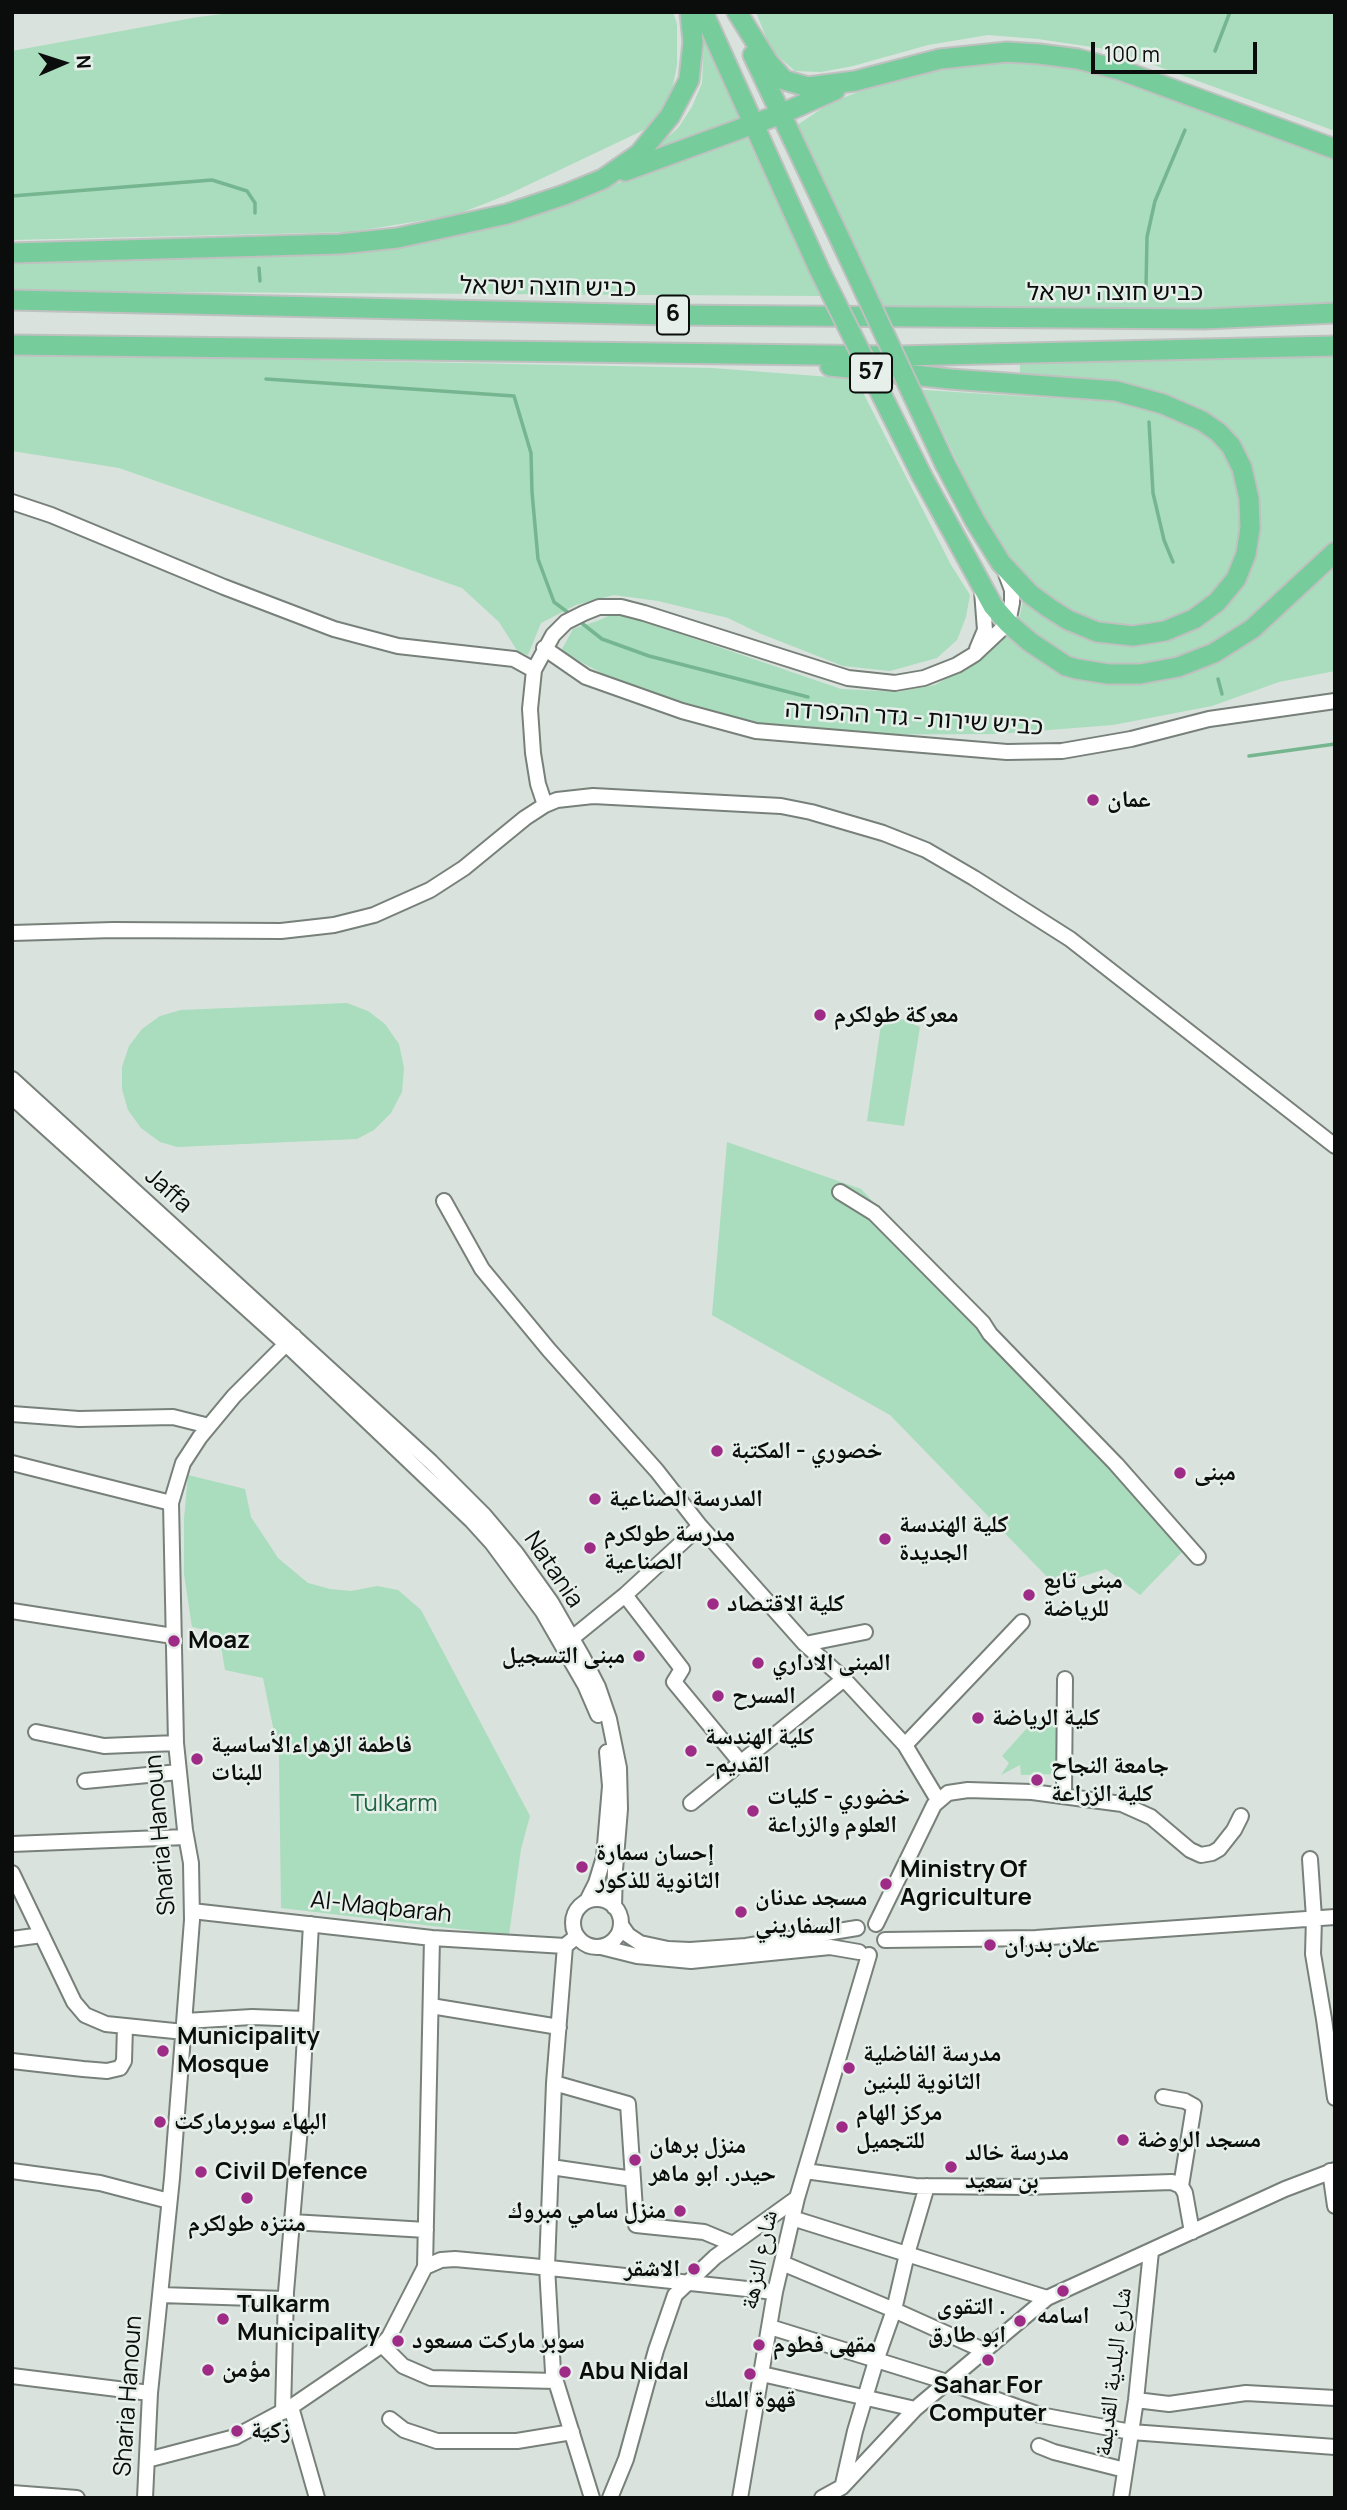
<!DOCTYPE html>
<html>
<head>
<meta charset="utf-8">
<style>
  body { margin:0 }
  #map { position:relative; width:1347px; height:2510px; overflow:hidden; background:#d9e2dc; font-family:Manrope,sans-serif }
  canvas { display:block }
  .frame { position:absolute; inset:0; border:14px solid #0a0d0b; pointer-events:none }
  .north { position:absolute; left:28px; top:28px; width:70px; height:70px; -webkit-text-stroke:5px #e6efe9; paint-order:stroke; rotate:87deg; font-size:19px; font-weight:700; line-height:28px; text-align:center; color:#0a0d0b }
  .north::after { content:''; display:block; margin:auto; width:24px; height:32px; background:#0a0d0b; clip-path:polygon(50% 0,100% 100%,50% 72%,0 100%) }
  .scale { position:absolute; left:1091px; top:42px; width:166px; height:32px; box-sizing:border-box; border:4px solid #0a0d0b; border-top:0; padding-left:9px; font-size:21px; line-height:24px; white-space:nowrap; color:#0a0d0b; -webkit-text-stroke:5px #e6efe9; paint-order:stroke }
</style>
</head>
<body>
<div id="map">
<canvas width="1347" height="2510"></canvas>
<div class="frame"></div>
<div class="north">N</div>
<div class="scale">100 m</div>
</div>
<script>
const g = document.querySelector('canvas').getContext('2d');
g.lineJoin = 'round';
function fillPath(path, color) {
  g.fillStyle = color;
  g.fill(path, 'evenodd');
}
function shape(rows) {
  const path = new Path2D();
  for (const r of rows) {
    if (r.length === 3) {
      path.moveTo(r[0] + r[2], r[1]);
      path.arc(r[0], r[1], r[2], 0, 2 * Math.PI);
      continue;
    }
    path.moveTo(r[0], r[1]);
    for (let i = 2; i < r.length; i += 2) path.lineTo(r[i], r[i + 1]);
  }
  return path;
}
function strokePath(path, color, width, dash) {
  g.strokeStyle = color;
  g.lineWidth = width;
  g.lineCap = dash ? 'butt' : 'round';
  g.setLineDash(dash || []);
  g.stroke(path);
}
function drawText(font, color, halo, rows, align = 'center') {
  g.font = font + ' Manrope,"Noto Naskh Arabic","Noto Sans Hebrew",sans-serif';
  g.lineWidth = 5;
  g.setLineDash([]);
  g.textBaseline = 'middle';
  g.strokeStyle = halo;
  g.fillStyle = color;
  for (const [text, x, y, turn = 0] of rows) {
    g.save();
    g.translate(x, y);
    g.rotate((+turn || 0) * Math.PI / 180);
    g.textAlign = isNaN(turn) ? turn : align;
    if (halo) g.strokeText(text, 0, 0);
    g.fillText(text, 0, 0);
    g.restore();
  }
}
fillPath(shape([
  [239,12,673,12,677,24,677,65,671,96,648,128,509,194,456,215,351,232,12,240,12,51,198,17],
  [756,12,1335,12,1335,131,1113,50,1038,39,988,35,928,45,853,66,821,72,795,71,771,50],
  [704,40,740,119,652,151,678,128,692,107,702,83],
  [1031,59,1102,73,1335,160,1335,304,1167,314,881,309,796,126,830,103,858,92,963,64],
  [747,138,822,296,12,291,12,259,347,250,582,197,642,174],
  [1335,353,1335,540,1247,623,1211,646,1176,659,1139,666,1109,666,1080,661,1057,650,1018,623,1024,597,1050,621,1095,642,1133,645,1199,627,1224,609,1244,584,1256,556,1260,528,1258,498,1251,464,1234,435,1207,413,1142,387,1020,373,1020,361],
  [12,354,712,368,856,379,951,565,970,595,966,617,957,640,937,658,890,671,843,666,759,633,728,618,658,601,614,595,576,605,541,623,528,655,518,652,499,622,462,588,119,468,12,451],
  [923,390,1132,403,1160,412,1197,428,1221,447,1234,471,1240,500,1242,528,1238,551,1229,575,1211,596,1190,612,1162,623,1133,627,1099,624,1072,613,1051,600,1029,580,1009,555,978,506],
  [1335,551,1335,671,1279,682,1212,706,1113,725,997,734,790,735,616,681,561,651,573,629,600,620,626,607,640,620,841,689,898,692,935,685,986,656,1006,637,1054,670,1076,678,1204,662],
  [347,1003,368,1011,385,1024,399,1044,404,1068,402,1092,391,1113,374,1130,357,1139,177,1147,160,1142,141,1128,128,1110,122,1089,122,1067,129,1046,142,1029,160,1016,181,1010],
  [883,1011,920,1027,904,1126,867,1121],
  [727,1142,861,1189,985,1321,1182,1552,1140,1595,1106,1569,1055,1585,890,1415,712,1315],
  [188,1475,245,1489,251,1517,265,1538,278,1558,308,1583,330,1589,351,1591,377,1586,398,1590,421,1610,530,1816,521,1849,509,1935,281,1908,279,1756,263,1678,225,1670,219,1633,192,1627,184,1574,184,1519],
  [1037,1717,1060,1722,1058,1774,1021,1775,1020,1765,1001,1775,1009,1763,1002,1756]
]), '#a9ddbd');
strokePath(shape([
  [1215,51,1230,12],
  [12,196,212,180,247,191,255,203,255,213],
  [259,268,260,281],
  [1146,287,1147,237,1155,201,1185,130],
  [266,379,514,396,531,453,532,492,538,559,554,602,570,614],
  [1149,422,1153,493,1164,540,1173,562],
  [579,621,602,639,649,656,808,697],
  [1218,679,1222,694],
  [1249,756,1335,744]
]), '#75b690', 3.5);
const minor = shape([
  [12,502,51,515,224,587,334,629,398,646,514,659,534,670],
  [544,648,586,677,682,711,756,731,1007,752,1062,751,1131,739,1209,719,1335,701],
  [977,649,985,630,982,591],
  [545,805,538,784,533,753,530,709,534,670,553,635,566,622,584,613,599,607,621,607,644,613,848,678,895,683,924,678,957,665,975,654,1008,623,1012,603,1012,590,1005,571],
  [12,933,113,930,281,931,334,925,374,915,430,890,464,868,525,818,545,805,557,800,593,796,781,806,811,812,883,833,926,850,974,878,1070,939,1335,1146],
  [12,1079,431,1462,484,1515,516,1553,551,1602,582,1656,598,1687,609,1719,619,1768,620,1809,615,1870,614,1907],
  [12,1097,286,1344,472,1521,492,1543,543,1612,585,1685,598,1715],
  [840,1192,874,1213,983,1323,990,1334,1116,1464,1198,1557],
  [444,1201,482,1269,549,1350,657,1471,700,1526,805,1644,844,1679,905,1745,938,1800],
  [12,1414,79,1419,173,1417,209,1426],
  [12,1463,171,1503],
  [625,1595,682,1669,674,1682,741,1763],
  [12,1611,173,1636],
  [566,1643,625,1595,700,1526],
  [805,1644,865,1632],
  [36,1732,104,1746,176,1743],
  [905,1745,1022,1622],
  [85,1781,179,1772],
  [1064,1795,1065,1679],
  [691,1803,844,1679],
  [12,1844,186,1837],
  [1310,1859,1314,1918,1313,1954,1324,2019,1335,2098],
  [12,1873,74,2002,85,2015,106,2024,184,2032],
  [597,1923,24],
  [587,1901,596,1883,604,1857,610,1786,607,1752],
  [192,1911,432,1938,565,1946],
  [876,1924,934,1805,948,1793,968,1790,1032,1792,1122,1804,1151,1817,1190,1850,1201,1855,1212,1853,1219,1849,1234,1830,1241,1816],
  [621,1925,628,1935,640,1943,668,1949,690,1950,746,1946,857,1928],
  [577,1936,565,1946,554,2083,547,2267,553,2372,592,2498],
  [12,1939,42,1935],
  [885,1940,1036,1938,1335,1917],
  [601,1947,637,1956,691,1961,830,1947,859,1952],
  [431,2006,559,2027],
  [185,2021,252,2017,306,2019],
  [12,2061,83,2069,107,2071,120,2068,124,2061,125,2026],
  [554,2083,628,2104,633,2179],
  [1163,2097,1185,2101,1194,2106,1181,2186],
  [551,2167,633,2179,636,2225,704,2232,733,2244],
  [12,2171,100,2183,169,2201],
  [805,2171,915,2186,1024,2187,1172,2182,1181,2186,1185,2193,1192,2232],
  [1330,2171,1335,2206],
  [792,2218,1047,2298],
  [292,2222,426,2230],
  [782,2263,894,2310,983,2350],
  [425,2267,432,1938],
  [160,2295,285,2299],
  [770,2327,947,2382,1040,2415,1131,2432,1335,2447],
  [382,2345,403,2366,431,2378,556,2381],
  [762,2374,915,2409],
  [12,2376,150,2393],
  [1136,2400,1169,2404,1246,2393,1335,2398],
  [291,2407,317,2498],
  [283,2412,286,2292,300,2127,311,1924],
  [390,2419,404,2430,437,2441,517,2441,572,2432],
  [1039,2446,1054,2452,1125,2470],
  [147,2460,235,2437,291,2407,382,2345,389,2337,425,2267,441,2260,455,2259,531,2266,775,2292],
  [843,2484,855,2431,876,2361,894,2310,907,2254,927,2186],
  [12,2493,77,2498],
  [145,2498,150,2393,172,2178,192,1920,191,1863,185,1830,176,1743,171,1503,183,1463,200,1437,234,1396,294,1336],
  [610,2498,626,2459,656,2350,675,2295,715,2257,797,2198],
  [740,2498,775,2292,797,2198,869,1955],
  [822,2498,842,2487,915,2409,1047,2298,1285,2189,1335,2170],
  [1121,2498,1136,2400,1151,2251]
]);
const highway = shape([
  [703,12,819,269],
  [737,12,768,62,784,80,808,87,855,81,940,59,1007,52,1039,54,1078,59,1120,70,1335,149],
  [753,55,848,256],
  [625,171,781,114,835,90],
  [12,253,340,244,397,238,439,229,507,214,564,195,603,179,639,154,670,116,689,80,693,42,690,12],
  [12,300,665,315,1204,319,1335,313],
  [12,345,897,356,1335,346],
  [830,366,950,379,1116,391,1163,404,1202,421,1218,432,1231,446,1242,468,1249,499,1250,528,1246,554,1236,579,1217,602,1194,619,1165,631,1133,636,1097,632,1068,620,1049,608,1030,594,1001,563,975,521,945,464],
  [922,476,993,606,1008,623,1030,642,1066,666,1077,669,1108,674,1140,674,1178,667,1214,653,1252,629,1335,552]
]);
strokePath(minor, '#78807a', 18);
strokePath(highway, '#bfc0c0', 23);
strokePath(minor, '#fff', 14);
strokePath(highway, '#77cc9b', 19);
const highwayBridge = shape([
  [848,256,945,464],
  [819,269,922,476]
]);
strokePath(highwayBridge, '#bfc0c0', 23, []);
strokePath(highwayBridge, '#77cc9b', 19);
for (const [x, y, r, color] of [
  [1093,800,7,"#9e2b86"],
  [820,1015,7,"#9e2b86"],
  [717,1451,7,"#9e2b86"],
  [1180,1473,7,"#9e2b86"],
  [595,1499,7,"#9e2b86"],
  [885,1539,7,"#9e2b86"],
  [590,1548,7,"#9e2b86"],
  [1029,1595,7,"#9e2b86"],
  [713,1604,7,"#9e2b86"],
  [174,1641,7,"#9e2b86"],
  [639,1656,7,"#9e2b86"],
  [758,1663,7,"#9e2b86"],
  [718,1696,7,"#9e2b86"],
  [978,1718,7,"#9e2b86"],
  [691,1751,7,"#9e2b86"],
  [197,1759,7,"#9e2b86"],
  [1037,1780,7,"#9e2b86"],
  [753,1811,7,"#9e2b86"],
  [582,1867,7,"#9e2b86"],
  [886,1884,7,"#9e2b86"],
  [741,1912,7,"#9e2b86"],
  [990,1945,7,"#9e2b86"],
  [163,2051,7,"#9e2b86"],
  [849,2068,7,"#9e2b86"],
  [160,2122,7,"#9e2b86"],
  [842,2127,7,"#9e2b86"],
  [1123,2140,7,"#9e2b86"],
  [635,2160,7,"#9e2b86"],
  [951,2167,7,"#9e2b86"],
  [201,2172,7,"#9e2b86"],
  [247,2198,7,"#9e2b86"],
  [680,2211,7,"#9e2b86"],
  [694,2269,7,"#9e2b86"],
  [1063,2291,7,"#9e2b86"],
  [223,2319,7,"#9e2b86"],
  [1020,2321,7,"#9e2b86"],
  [398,2341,7,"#9e2b86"],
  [759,2345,7,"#9e2b86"],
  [988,2360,7,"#9e2b86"],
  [208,2370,7,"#9e2b86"],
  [565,2372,7,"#9e2b86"],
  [750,2374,7,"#9e2b86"],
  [237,2431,7,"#9e2b86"]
]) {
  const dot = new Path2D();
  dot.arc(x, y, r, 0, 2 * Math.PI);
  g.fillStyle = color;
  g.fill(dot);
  strokePath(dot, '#e6efe9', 2.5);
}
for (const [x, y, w] of [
  [673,315,32],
  [871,373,42]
]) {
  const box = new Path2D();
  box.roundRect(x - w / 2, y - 19.5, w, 39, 5);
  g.fillStyle = '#e6efe9';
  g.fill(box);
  strokePath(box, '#0a0d0b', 2);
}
drawText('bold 23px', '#0a0d0b', null, [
  ["6",673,315],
  ["57",871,373]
]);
drawText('24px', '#0a0d0b', '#e6efe9', [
  ["כביש חוצה ישראל",548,288,1],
  ["כביש חוצה ישראל",1115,293],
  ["כביש שירות - גדר ההפרדה",914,719,4],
  ["Jaffa",168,1191,42],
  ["Natania",553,1570,56],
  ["Sharia Hanoun",161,1835,-95],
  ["Al-Maqbarah",381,1908,6],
  ["شارع النزهة",760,2260,-78],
  ["شارع البلدية القديمة",1114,2372,-83],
  ["Sharia Hanoun",129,2396,-86]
]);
drawText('bold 24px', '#0a0d0b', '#e6efe9', [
  ["عمان",1107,800],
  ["معركة طولكرم",834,1015],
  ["خصوري - المكتبة",731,1451],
  ["مبنى",1194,1473],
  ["المدرسة الصناعية",609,1499],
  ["كلية الهندسة",899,1525],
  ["الجديدة",899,1553],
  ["مدرسة طولكرم",604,1534],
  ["الصناعية",604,1562],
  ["مبنى تابع",1043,1581],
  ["للرياضة",1043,1609],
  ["كلية الاقتصاد",727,1604],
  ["Moaz",188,1641],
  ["مبنى التسجيل",625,1656,"right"],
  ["المبنى الاداري",772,1663],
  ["المسرح",732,1696],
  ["كلية الرياضة",992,1718],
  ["كلية الهندسة",705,1737],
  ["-القديم",705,1765],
  ["فاطمة الزهراءالأساسية",211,1745],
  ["للبنات",211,1773],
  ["جامعة النجاح",1051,1766],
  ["كلية الزراعة",1051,1794],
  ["خضوري - كليات",767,1797],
  ["العلوم والزراعة",767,1825],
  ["إحسان سمارة",596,1853],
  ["الثانوية للذكور",596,1881],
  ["Ministry Of",900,1870],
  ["Agriculture",900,1898],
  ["مسجد عدنان",755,1898],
  ["السفاريني",755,1926],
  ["علان بدران",1004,1945],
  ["Municipality",177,2037],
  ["Mosque",177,2065],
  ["مدرسة الفاضلية",863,2054],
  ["الثانوية للبنين",863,2082],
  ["مركز الهام",856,2113],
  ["للتجميل",856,2141],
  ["البهاء سوبرماركت",174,2122],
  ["مسجد الروضة",1137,2140],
  ["منزل برهان",649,2146],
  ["حيدر. ابو ماهر",649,2174],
  ["مدرسة خالد",965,2153],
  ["بن سعيد",965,2181],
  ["Civil Defence",215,2172],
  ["منزل سامي مبروك",666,2211,"right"],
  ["منتزه طولكرم",247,2224,"center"],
  ["الاشقر",680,2269,"right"],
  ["Tulkarm",237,2305],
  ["Municipality",237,2333],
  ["التقوى .",1006,2307,"right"],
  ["ابو طارق",1006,2335,"right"],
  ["اسامه",1063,2316,"center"],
  ["سوبر ماركت مسعود",412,2341],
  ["مقهى فطوم",773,2345],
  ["مؤمن",222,2370],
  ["Abu Nidal",579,2372],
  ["Sahar For",988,2386,"center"],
  ["Computer",988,2414,"center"],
  ["قهوة الملك",750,2400,"center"],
  ["زكية",251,2431]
], 'left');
drawText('24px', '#1b6540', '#e6efe9', [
  ["Tulkarm",394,1804]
]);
</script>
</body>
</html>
